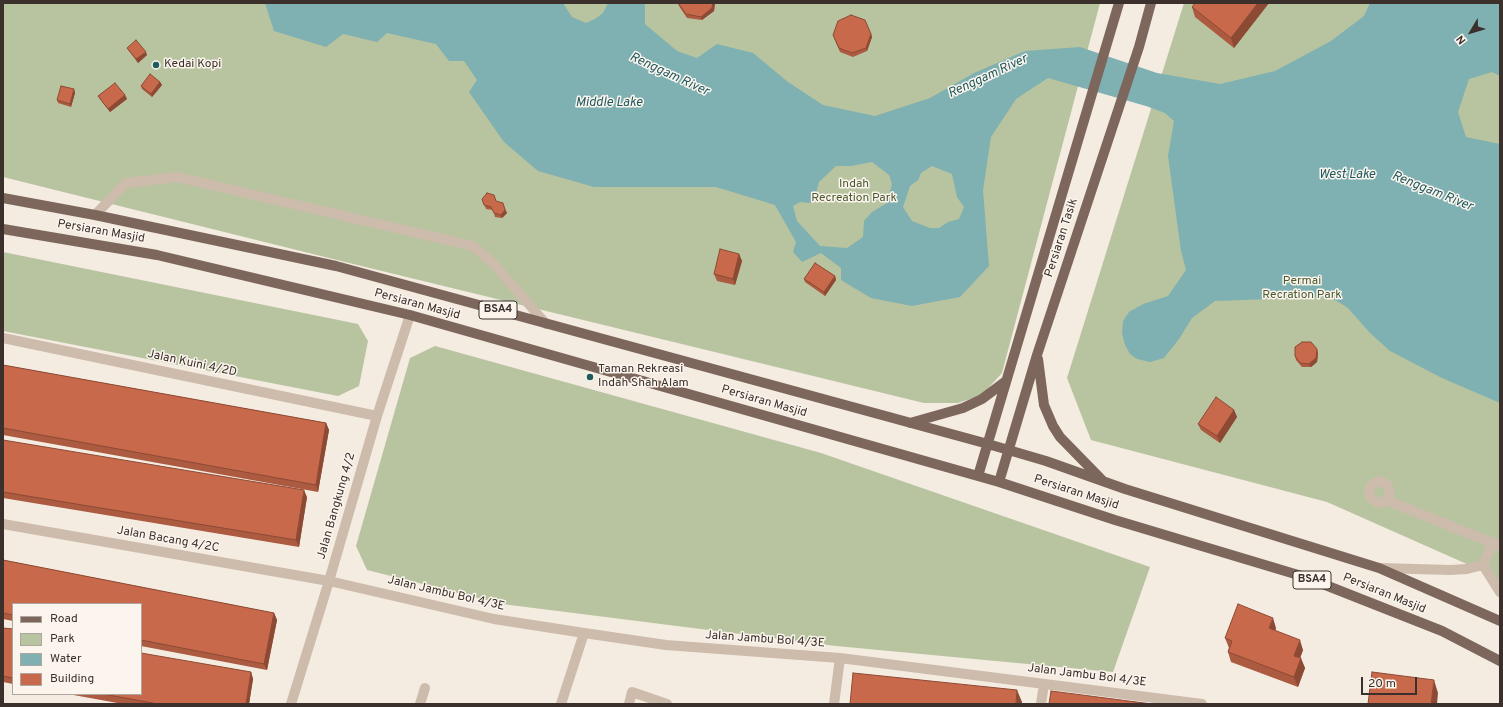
<!DOCTYPE html>
<html>
<head>
<meta charset="utf-8">
<style>
  body { margin:0 }
  #map { position:relative; width:1503px; height:707px; overflow:hidden; background:#f4ebe1; font-family:Overpass,sans-serif }
  canvas { display:block }
  .frame { position:absolute; inset:0; border:4px solid #3b302b; pointer-events:none }
  .legend { position:absolute; left:12px; top:603px; width:130px; height:92px; box-sizing:border-box; background:#fbf5ee; border:1px solid #aea6a0; margin:0; padding:5px 7px; list-style:none; font-size:12px; color:#3b302b }
  .legend li { display:flex; align-items:center; gap:8px; height:20px }
  .legend b { width:20px; border:1px solid #aea6a0 }
  .north { position:absolute; left:1451px; top:12px; width:40px; height:40px; -webkit-text-stroke:3px #fbf5ee; paint-order:stroke; rotate:232deg; font-size:11px; font-weight:700; line-height:16px; text-align:center; color:#3b302b }
  .north::after { content:''; display:block; margin:auto; width:14px; height:18px; background:#3b302b; clip-path:polygon(50% 0,100% 100%,50% 72%,0 100%) }
  .scale { position:absolute; left:1361px; top:677px; width:56px; height:18px; box-sizing:border-box; border:2px solid #3b302b; border-top:0; padding-left:5px; font-size:12px; line-height:14px; white-space:nowrap; color:#3b302b; -webkit-text-stroke:3px #fbf5ee; paint-order:stroke }
</style>
</head>
<body>
<div id="map">
<canvas width="1503" height="707"></canvas>
<div class="frame"></div>
<ul class="legend">
<li><b style="height:5px;background:#7d675c"></b>Road</li>
<li><b style="height:11px;background:#b8c4a0"></b>Park</li>
<li><b style="height:11px;background:#7fb0b2"></b>Water</li>
<li><b style="height:11px;background:#c8694b"></b>Building</li>
</ul>
<div class="north">N</div>
<div class="scale">20 m</div>
</div>
<script>
const g = document.querySelector('canvas').getContext('2d');
g.lineJoin = 'round';
function fillPath(path, color) {
  g.fillStyle = color;
  g.fill(path, 'evenodd');
}
function shape(rows) {
  const path = new Path2D();
  for (const r of rows) {
    path.moveTo(r[0], r[1]);
    for (let i = 2; i < r.length; i += 2) path.lineTo(r[i], r[i + 1]);
  }
  return path;
}
function strokePath(path, color, width, dash) {
  g.strokeStyle = color;
  g.lineWidth = width;
  g.lineCap = dash ? 'butt' : 'round';
  g.setLineDash(dash || []);
  g.stroke(path);
}
function drawText(font, color, halo, rows, align = 'center') {
  g.font = font + ' Overpass,sans-serif';
  g.lineWidth = 3;
  g.setLineDash([]);
  g.textBaseline = 'middle';
  g.strokeStyle = halo;
  g.fillStyle = color;
  for (const [text, x, y, turn = 0] of rows) {
    g.save();
    g.translate(x, y);
    g.rotate((+turn || 0) * Math.PI / 180);
    g.textAlign = isNaN(turn) ? turn : align;
    if (halo) g.strokeText(text, 0, 0);
    g.fillText(text, 0, 0);
    g.restore();
  }
}
fillPath(shape([
  [3,3,1100,3,1002,373,982,395,958,403,924,403,345,262,3,177],
  [1184,3,1500,3,1500,581,1469,565,1327,502,1091,440,1067,378],
  [3,252,358,324,368,341,359,386,338,396,3,331],
  [435,346,821,453,1150,567,1113,672,836,646,502,604,367,570,356,546,410,358]
]), '#b8c4a0');
fillPath(shape([
  [265,3,563,3,572,17,586,23,595,19,603,13,608,3,645,3,645,24,677,51,697,58,717,44,753,53,788,82,823,105,875,116,930,98,974,73,1025,51,1080,47,1157,73,1220,84,1275,71,1331,41,1364,16,1370,3,1500,3,1500,76,1492,72,1469,79,1458,112,1466,137,1500,144,1500,403,1442,378,1390,351,1370,333,1348,308,1337,301,1326,297,1215,301,1192,318,1179,339,1164,358,1150,362,1137,359,1130,354,1125,345,1122,333,1123,321,1129,312,1143,304,1168,296,1186,270,1181,251,1168,156,1174,121,1165,113,1146,106,1048,78,1016,99,991,137,983,190,989,266,960,297,912,306,871,298,841,280,841,268,821,253,802,262,793,252,796,242,775,205,716,187,594,187,538,171,504,142,469,92,477,80,464,61,449,61,436,44,387,33,377,42,343,34,326,47,274,31],
  [872,162,889,175,892,184,887,203,872,212,864,221,863,237,847,248,820,246,797,221,793,206,800,202,810,203,815,198,819,182,836,166,851,166],
  [932,166,952,174,957,197,964,207,959,219,948,222,939,228,930,228,912,221,903,207,910,186,918,180,921,173]
]), '#7fb0b2');
strokePath(shape([
  [95,215,126,183,177,177,473,246,494,264,546,324],
  [3,338,377,416],
  [1386,500,1390,493,1388,486,1383,482,1379,481,1372,484,1370,487,1369,494,1370,497,1376,502,1380,503,1386,500,1500,546],
  [3,524,329,581,494,619,584,633,666,645,840,658,1202,704],
  [1483,565,1500,592],
  [1483,565,1493,542],
  [1380,568,1450,570,1467,569,1483,565],
  [291,704,329,581,377,416,410,315],
  [420,704,425,688],
  [561,704,584,633],
  [629,704,632,692,667,704],
  [834,704,840,658],
  [1041,704,1044,684]
]), '#cdbbac', 10);
strokePath(shape([
  [3,198,95,215,336,266,988,444,1046,461,1125,489,1379,568,1500,621],
  [3,229,157,255,410,315,999,482,1115,520,1305,577,1442,631,1500,661],
  [1038,359,1044,405,1053,426,1060,437,1102,480],
  [910,423,963,408,982,399,1006,381],
  [978,476,1119,3],
  [999,482,1037,355,1139,47,1151,3]
]), '#7d675c', 10);
fillPath(shape([
  [678,3,715,3,714,11,702,20,687,18,679,6],
  [1269,3,1234,48,1195,17,1192,7],
  [871,34,872,37,867,51,853,57,840,52,834,38],
  [127,48,147,55,138,63,129,51],
  [160,82,162,85,152,97,142,89,141,86],
  [74,89,75,93,71,107,58,103,57,100],
  [125,95,127,99,110,112,100,99,98,96],
  [482,199,496,201,504,206,507,213,502,218,495,217,493,210,486,209],
  [739,254,742,261,735,285,717,281,714,274],
  [835,276,836,280,825,296,805,282,804,279],
  [1318,353,1317,362,1311,367,1302,367,1296,360,1295,356],
  [3,365,326,423,329,430,318,492,3,435],
  [1234,410,1237,417,1220,443,1201,430,1198,424],
  [3,440,307,497,299,547,3,498],
  [3,560,274,613,277,620,267,670,141,646,141,604,13,604,13,621,3,619],
  [3,628,13,629,13,684,3,682],
  [1276,628,1275,631,1303,650,1300,658,1305,668,1298,687,1231,662,1228,652,1229,648,1225,638],
  [251,672,253,679,249,704,123,704,68,694,141,694]
]), '#ac5a40');
fillPath(shape([
  [713,3,715,3,714,11,702,20,701,17],
  [1258,3,1269,3,1234,48,1231,38],
  [871,34,872,37,867,51,866,48],
  [146,52,147,55,138,63,136,59],
  [160,82,162,85,152,97,151,94],
  [74,89,75,93,71,107,70,104],
  [125,95,127,99,110,112,108,109],
  [505,210,507,213,502,218,501,215],
  [739,254,742,261,735,285,733,279],
  [835,276,836,280,825,296,824,292],
  [1317,349,1318,353,1317,362,1311,367,1309,364],
  [1234,410,1237,417,1220,443,1217,436],
  [326,423,329,430,318,492,316,485],
  [304,490,307,497,299,547,296,540],
  [274,613,277,620,267,670,264,664],
  [1273,618,1276,628,1273,638,1269,628],
  [1300,640,1303,650,1297,666,1294,656],
  [1301,658,1305,668,1298,687,1294,677],
  [251,672,253,679,249,704,246,704],
  [1434,680,1438,693,1437,704,1431,704],
  [1017,690,1022,702,1022,704,1016,704]
]), '#8c4a34');
const building = shape([
  [678,3,713,3,712,8,701,17,686,14,678,3],
  [1195,3,1258,3,1231,38,1192,7,1195,3],
  [851,15,865,20,871,34,866,48,852,53,839,48,833,35,838,21,851,15],
  [136,40,146,52,136,59,127,48,136,40],
  [150,74,160,82,151,94,141,86,150,74],
  [115,83,125,95,108,109,98,96,115,83],
  [61,86,74,89,70,104,57,100,61,86],
  [487,193,494,195,496,201,503,203,505,210,501,215,494,213,491,207,484,205,482,199,487,193],
  [720,249,739,254,733,279,714,274,720,249],
  [815,263,835,276,824,292,804,279,815,263],
  [1302,342,1311,342,1317,349,1316,358,1309,364,1300,363,1295,356,1295,347,1302,342],
  [3,365,326,423,316,485,3,428,3,365],
  [1216,397,1234,410,1217,436,1198,424,1216,397],
  [3,440,304,490,296,540,3,492,3,440],
  [3,560,274,613,264,664,141,640,141,604,13,604,13,615,3,613,3,560],
  [1238,604,1273,618,1269,628,1300,640,1294,656,1301,658,1294,677,1228,652,1232,641,1225,638,1238,604],
  [3,628,13,629,13,678,3,676,3,628],
  [141,653,251,672,246,704,158,704,103,694,141,694,141,653],
  [1372,672,1434,680,1431,704,1368,704,1372,672],
  [853,673,1017,690,1016,704,850,704,853,673],
  [1051,691,1152,704,1049,704,1051,691]
]);
fillPath(building, '#c8694b');
strokePath(building, '#8c4a34', 1);
for (const [x, y, r, color] of [
  [156,65,4,"#1f5a5e"],
  [590,377,4,"#1f5a5e"]
]) {
  const dot = new Path2D();
  dot.arc(x, y, r, 0, 2 * Math.PI);
  g.fillStyle = color;
  g.fill(dot);
  strokePath(dot, '#fbf5ee', 1.5);
}
for (const [x, y, w] of [
  [498,310,38],
  [1312,580,38]
]) {
  const box = new Path2D();
  box.roundRect(x - w / 2, y - 9, w, 18, 3);
  g.fillStyle = '#fbf5ee';
  g.fill(box);
  strokePath(box, '#3b302b', 1);
}
drawText('bold 11px', '#3b302b', null, [
  ["BSA4",498,310],
  ["BSA4",1312,580]
]);
drawText('12px', '#3b302b', '#fbf5ee', [
  ["Kedai Kopi",164,65],
  ["Taman Rekreasi",598,370],
  ["Indah Shah Alam",598,384]
], 'left');
drawText('12px', '#4a5a2e', '#fbf5ee', [
  ["Indah",854,185],
  ["Recreation Park",854,199],
  ["Permai",1302,282],
  ["Recration Park",1302,296]
]);
drawText('12px', '#3b302b', '#fbf5ee', [
  ["Persiaran Masjid",101,232,10],
  ["Persiaran Tasik",1062,238,-72],
  ["Persiaran Masjid",417,305,15],
  ["Jalan Kuini 4/2D",192,364,12],
  ["Persiaran Masjid",764,402,16],
  ["Persiaran Masjid",1076,493,18],
  ["Jalan Bangkung 4/2",337,506,-74],
  ["Jalan Bacang 4/2C",168,540,10],
  ["Jalan Jambu Bol 4/3E",446,594,13],
  ["Persiaran Masjid",1384,594,22],
  ["Jalan Jambu Bol 4/3E",765,640,4],
  ["Jalan Jambu Bol 4/3E",1087,676,7]
]);
drawText('italic 13px', '#1f5a5e', '#fbf5ee', [
  ["Renggam River",669,75,25],
  ["Renggam River",988,77,-25],
  ["Middle Lake",609,103],
  ["West Lake",1347,175],
  ["Renggam River",1432,192,22]
]);
</script>
</body>
</html>
